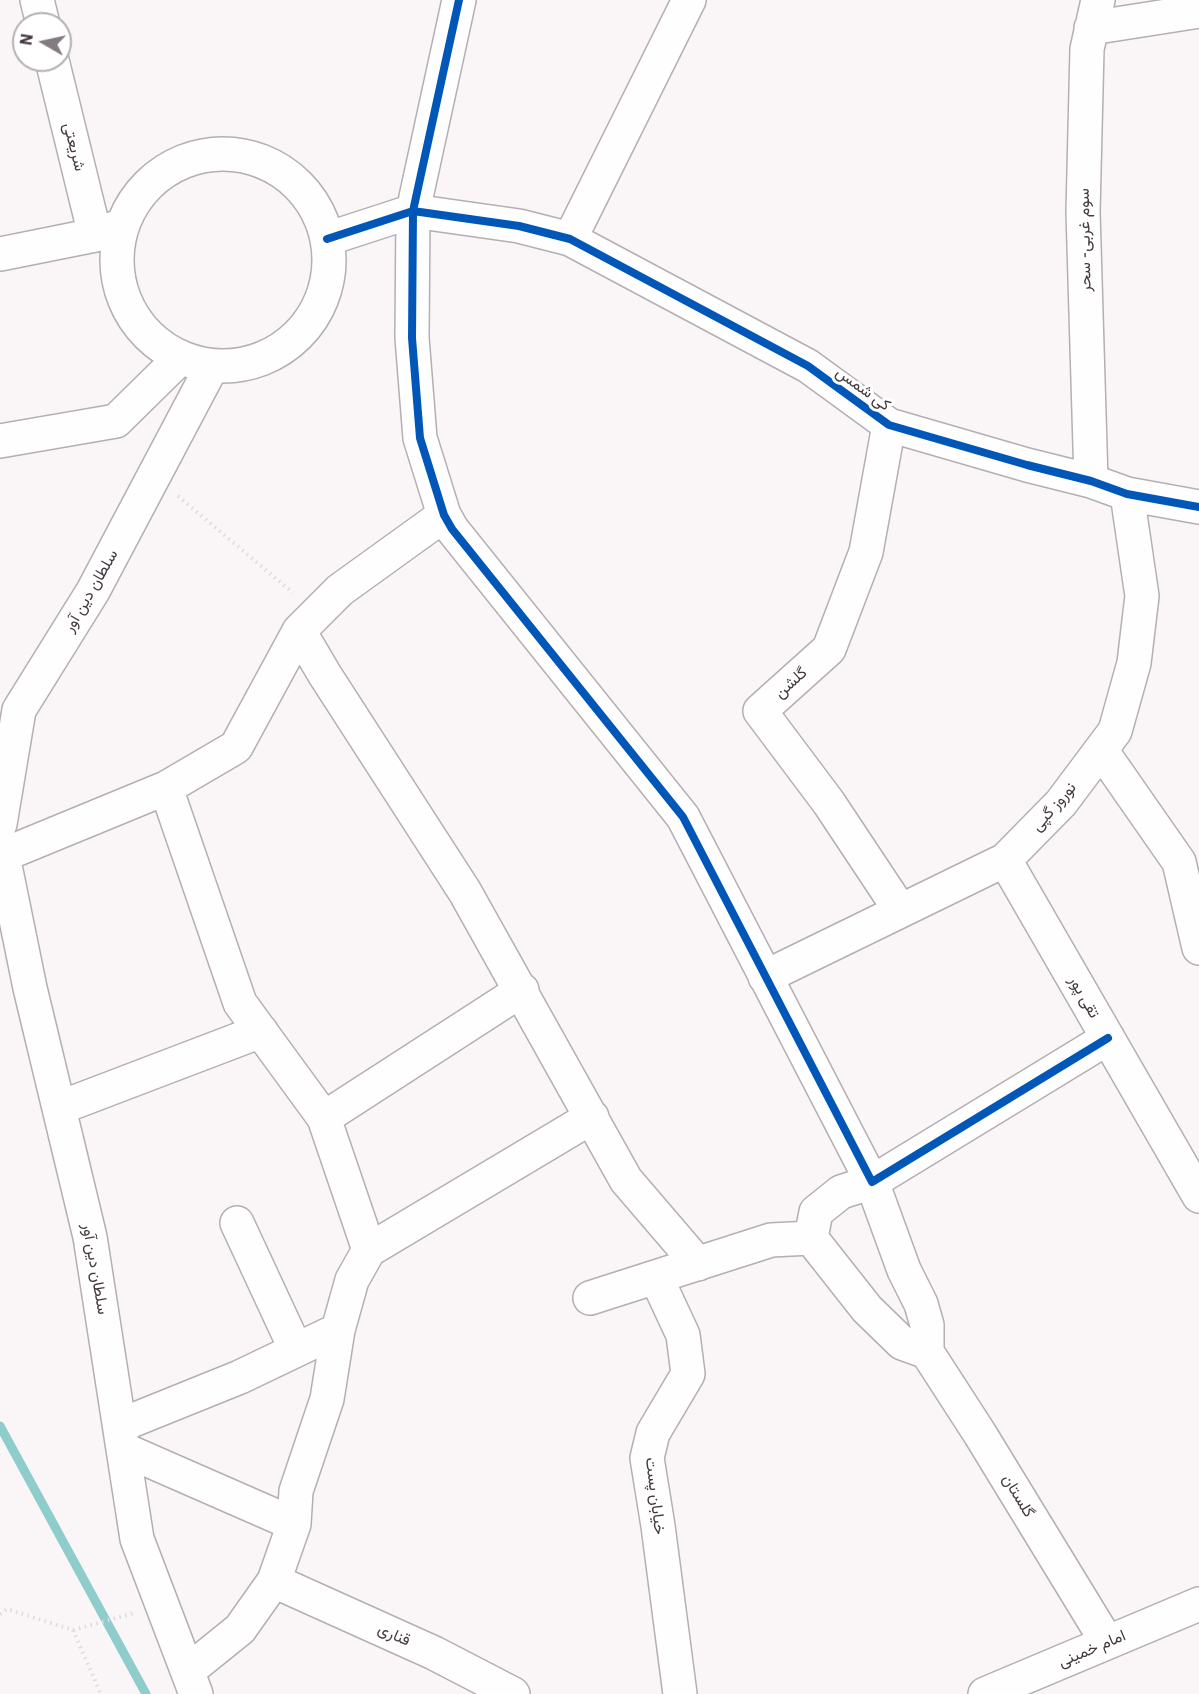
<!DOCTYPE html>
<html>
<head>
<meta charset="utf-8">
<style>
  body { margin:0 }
  #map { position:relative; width:1199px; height:1694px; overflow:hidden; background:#faf6f8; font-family:"IBM Plex Sans",sans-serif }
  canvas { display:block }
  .north { position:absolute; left:12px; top:12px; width:60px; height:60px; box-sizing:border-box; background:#fff; border:2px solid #b4b0b3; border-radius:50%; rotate:279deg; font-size:16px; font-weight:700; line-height:24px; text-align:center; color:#443941 }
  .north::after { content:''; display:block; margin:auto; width:21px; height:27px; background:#847b81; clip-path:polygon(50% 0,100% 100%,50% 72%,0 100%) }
</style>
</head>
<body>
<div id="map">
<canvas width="1199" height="1694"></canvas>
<div class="north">N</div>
</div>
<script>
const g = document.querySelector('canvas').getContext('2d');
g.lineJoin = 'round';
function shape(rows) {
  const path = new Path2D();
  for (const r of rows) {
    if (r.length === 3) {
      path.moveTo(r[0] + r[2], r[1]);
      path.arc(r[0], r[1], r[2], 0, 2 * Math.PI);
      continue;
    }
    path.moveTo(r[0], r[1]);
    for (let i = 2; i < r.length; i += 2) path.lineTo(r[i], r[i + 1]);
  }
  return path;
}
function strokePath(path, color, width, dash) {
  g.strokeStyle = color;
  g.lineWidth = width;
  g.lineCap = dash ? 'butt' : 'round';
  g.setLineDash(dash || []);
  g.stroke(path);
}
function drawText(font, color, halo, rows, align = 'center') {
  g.font = font + ' "IBM Plex Sans",Vazirmatn,sans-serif';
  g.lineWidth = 6;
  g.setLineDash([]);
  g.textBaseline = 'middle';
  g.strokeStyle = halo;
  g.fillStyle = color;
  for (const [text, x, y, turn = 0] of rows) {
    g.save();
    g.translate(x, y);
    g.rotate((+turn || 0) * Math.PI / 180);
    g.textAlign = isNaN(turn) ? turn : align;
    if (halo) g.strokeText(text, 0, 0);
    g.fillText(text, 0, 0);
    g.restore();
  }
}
strokePath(shape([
  [0,1426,146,1694]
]), '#8ecdcc', 9);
const minor = shape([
  [459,0,413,211,412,338,420,438,444,515,452,529,683,817,872,1182,1108,1038],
  [1091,28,1199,11],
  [223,260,106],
  [327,239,413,211,519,226,570,239,808,366,889,425,1027,465,1091,481,1127,494,1199,507],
  [570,239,689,0],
  [0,254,95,235,120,226],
  [889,425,866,552,829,649,760,711,829,803,900,910],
  [0,441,116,421,180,358],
  [1091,481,1083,212,1087,49,1098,0],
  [299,631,325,675,465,892,626,1180,698,1264],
  [1101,750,1179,862,1199,948],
  [166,788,240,1003,324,1118,369,1250],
  [0,824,19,710,93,591,212,366],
  [0,841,30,988,90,1237,137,1539,196,1694],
  [3,855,166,788,236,747,299,631,340,590,444,515],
  [1005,860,1199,1196],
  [765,977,1005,860,1061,803,1115,731,1134,663,1142,596,1127,494],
  [59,1108,261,1031],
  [324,1118,522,990],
  [872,1182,904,1270,921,1304,927,1325,927,1352,902,1343,867,1309,811,1238,816,1212,841,1192,872,1182],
  [237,1223,296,1350],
  [656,1277,683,1335,688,1374,653,1433,647,1458,658,1526,680,1694],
  [590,1298,771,1240,811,1238],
  [927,1352,980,1434,1107,1642],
  [121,1425,240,1377,338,1330,352,1280,369,1250,592,1117],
  [125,1450,294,1524],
  [274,1581,434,1653,513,1694],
  [188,1671,240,1629,274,1581,294,1524,296,1491,327,1399,338,1330]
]);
const tertiary = shape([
  [37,0,43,24],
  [52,60,95,235]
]);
const secondary = shape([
  [985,1694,1199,1604]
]);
strokePath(minor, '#b5aeb3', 36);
strokePath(tertiary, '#b5aeb3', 36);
strokePath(secondary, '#b5aeb3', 36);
strokePath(shape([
  [178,496,293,593],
  [0,1614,7,1609,73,1630,134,1613],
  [73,1630,101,1694]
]), '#dddbdc', 4, [1.5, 4.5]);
strokePath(minor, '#fefefe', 33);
strokePath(tertiary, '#fefefe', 33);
strokePath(secondary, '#fefefe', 33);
strokePath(shape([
  [459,0,413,211,412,338,420,438,444,515,452,529,683,817,872,1182,1108,1038],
  [327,239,413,211,519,226,570,239,808,366,889,425,1027,465,1091,481,1127,494,1199,507]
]), '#0057b8', 8);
drawText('16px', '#443941', '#fff', [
  ["شریعتی",74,147,76],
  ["سوم غربی- سحر",1085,240,-91],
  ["کی شمس",863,389,36],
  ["سلطان دین آور",91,591,-60],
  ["گلشن",791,683,-42],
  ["نوروز گپی",1054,807,-49],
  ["تقی پور",1084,997,60],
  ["سلطان دین آور",95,1269,80],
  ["خیابان پست",655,1496,83],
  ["گلستان",1018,1496,59],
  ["قناری",394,1635,24],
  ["امام خمینی",1092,1649,-23]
]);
</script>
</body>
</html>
